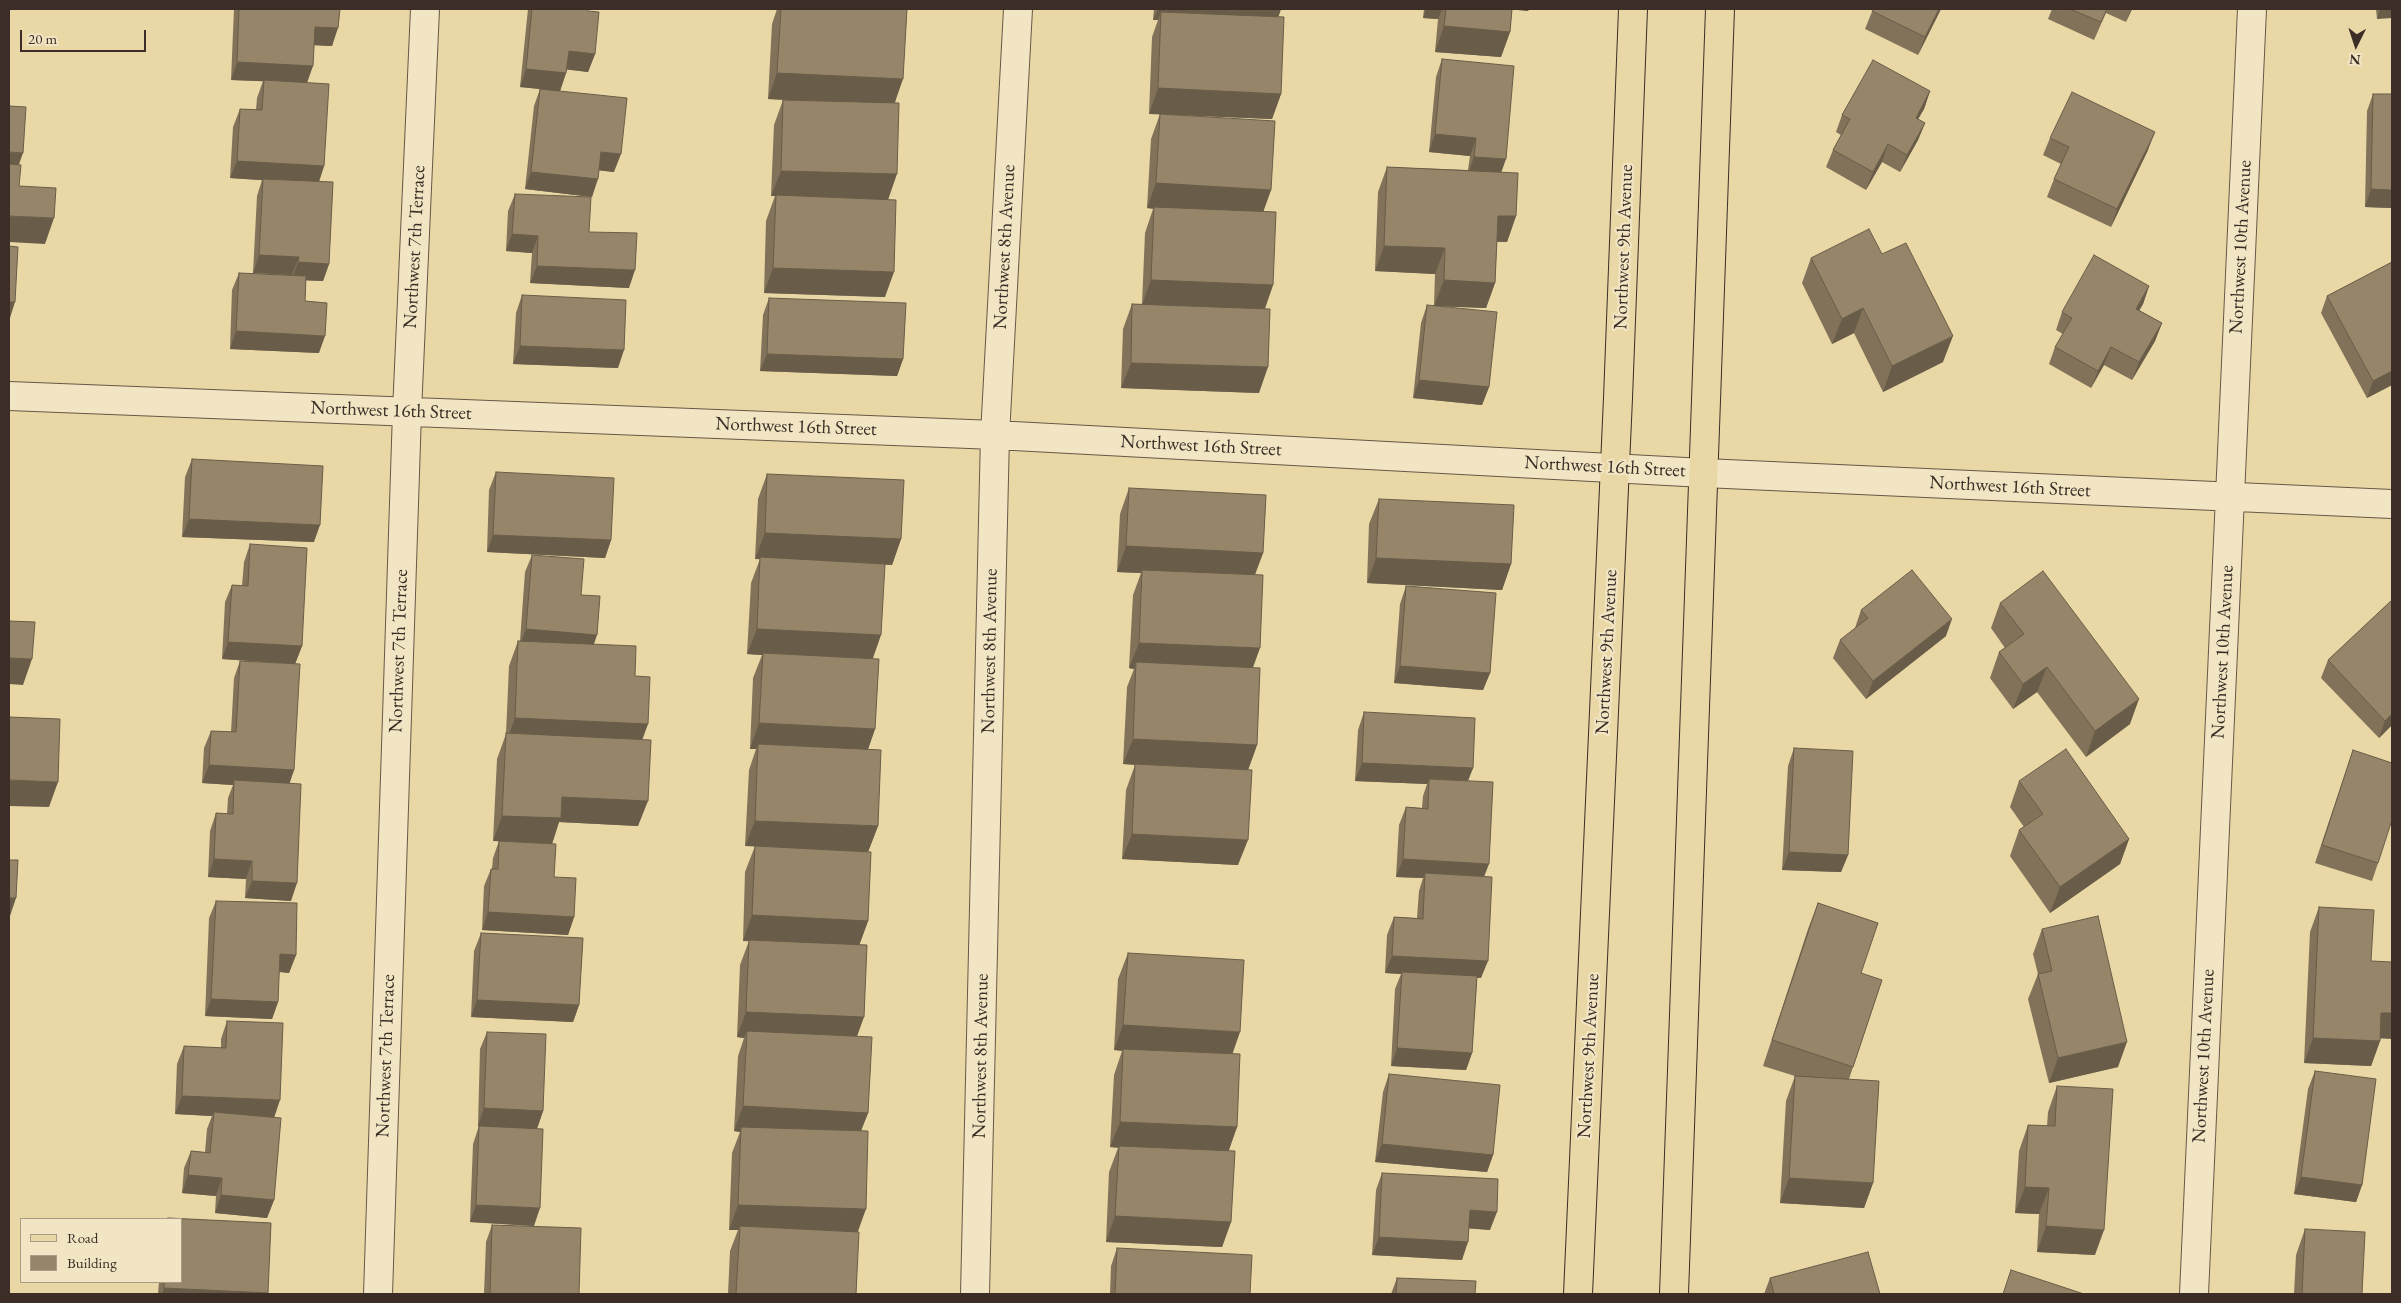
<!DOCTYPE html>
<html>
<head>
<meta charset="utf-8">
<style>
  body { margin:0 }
  #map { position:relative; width:2401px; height:1303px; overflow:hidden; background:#e9d7a5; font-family:"EB Garamond",serif }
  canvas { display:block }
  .frame { position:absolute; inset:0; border:10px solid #3c2d26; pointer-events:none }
  .legend { position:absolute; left:20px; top:1218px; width:162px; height:65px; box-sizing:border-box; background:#f1e5c4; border:1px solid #a99b85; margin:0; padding:6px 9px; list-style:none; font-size:15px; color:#3c2d26 }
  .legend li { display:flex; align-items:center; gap:10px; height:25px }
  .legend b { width:25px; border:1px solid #a99b85 }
  .north { position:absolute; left:2331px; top:20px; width:50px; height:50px; -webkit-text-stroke:4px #f1e5c4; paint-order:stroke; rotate:184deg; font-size:14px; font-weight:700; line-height:20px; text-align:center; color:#3c2d26 }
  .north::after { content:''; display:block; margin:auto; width:18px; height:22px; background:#3c2d26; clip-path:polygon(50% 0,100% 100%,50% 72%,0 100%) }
  .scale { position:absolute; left:20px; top:30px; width:126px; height:22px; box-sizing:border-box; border:2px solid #3c2d26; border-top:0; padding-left:6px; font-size:15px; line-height:18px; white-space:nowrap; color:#3c2d26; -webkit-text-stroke:4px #f1e5c4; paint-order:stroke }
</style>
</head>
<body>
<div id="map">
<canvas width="2401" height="1303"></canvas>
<div class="frame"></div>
<ul class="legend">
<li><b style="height:6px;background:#e9d7a5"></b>Road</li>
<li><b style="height:14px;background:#968568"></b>Building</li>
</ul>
<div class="north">N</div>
<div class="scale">20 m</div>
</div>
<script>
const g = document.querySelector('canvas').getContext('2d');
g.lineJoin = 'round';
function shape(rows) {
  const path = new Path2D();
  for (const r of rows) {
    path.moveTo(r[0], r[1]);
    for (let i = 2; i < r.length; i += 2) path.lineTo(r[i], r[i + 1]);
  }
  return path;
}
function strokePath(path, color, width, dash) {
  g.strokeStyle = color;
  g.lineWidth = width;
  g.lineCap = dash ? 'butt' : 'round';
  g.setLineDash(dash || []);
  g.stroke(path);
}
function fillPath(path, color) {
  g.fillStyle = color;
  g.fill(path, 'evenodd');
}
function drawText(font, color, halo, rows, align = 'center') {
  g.font = font + ' "EB Garamond",serif';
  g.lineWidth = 4.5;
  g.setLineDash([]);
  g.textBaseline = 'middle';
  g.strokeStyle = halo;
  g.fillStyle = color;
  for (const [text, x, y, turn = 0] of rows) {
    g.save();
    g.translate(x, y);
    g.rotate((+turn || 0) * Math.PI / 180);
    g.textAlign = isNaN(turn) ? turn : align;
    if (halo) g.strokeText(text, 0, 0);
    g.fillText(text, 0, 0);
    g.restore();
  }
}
const minor = shape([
  [9,396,995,435,1704,473,2392,504],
  [378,1294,407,412,425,9],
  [975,1294,995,435,1018,9],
  [2194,1294,2252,9]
]);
const major = shape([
  [1578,1294,1618,398,1633,9],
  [1674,1294,1720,9]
]);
strokePath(minor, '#675846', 30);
strokePath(major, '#3c2d26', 30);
strokePath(minor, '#f1e5c4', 28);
strokePath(major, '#e9d7a5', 28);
fillPath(shape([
  [234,9,340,9,332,46,314,45,307,83,324,166,319,182,329,264,323,281,306,280,305,301,319,353,230,349,232,290,239,273,292,275,253,273,257,196,262,180,230,178,233,127,240,109,256,110,257,98,263,81,231,80],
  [528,9,588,9,595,54,588,72,567,69,566,73,560,91,614,172,599,170,592,197,525,189,534,106,540,89,520,87],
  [777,9,907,9,895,103,888,199,885,297,764,293,766,221,775,196,771,196,774,125,783,100,787,100,768,99,772,24],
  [1154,9,1281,9,1278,17,1281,94,1272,119,1163,114,1271,190,1263,212,1273,285,1265,309,1259,393,1121,388,1123,329,1132,304,1142,304,1145,233,1153,209,1147,208,1151,139,1160,114,1149,114,1152,37,1158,20,1153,20],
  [1424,9,1529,9,1528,11,1512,9,1510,32,1501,57,1435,52,1438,19,1423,18],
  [1873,9,1941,9,1918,55,1865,29],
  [2052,9,2132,9,2126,22,2106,13,2094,40,2048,19],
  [2376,9,2392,9,2377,19],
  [1442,59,1501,172,1516,216,1507,242,1497,242,1495,283,1486,308,1434,306,1435,274,1375,271,1378,192,1387,167,1468,170,1470,156,1429,152,1436,77],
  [1930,91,1924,109,1918,119,1925,123,1918,140,1900,172,1882,162,1866,190,1826,167,1833,150,1841,135,1836,132,1842,115],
  [2373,94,2392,208,2365,207,2367,111],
  [2050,138,2148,150,2111,227,2047,197,2054,179,2061,164,2043,155],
  [515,194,589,232,629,288,530,283,532,253,506,251,508,211],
  [1882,254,1943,362,1883,392,1854,333,1832,344,1802,283,1811,258],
  [2392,262,2392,385,2367,398,2321,313,2327,296],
  [2149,286,2143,304,2139,310,2162,323,2155,341,2132,380,2104,365,2091,388,2049,364,2055,347,2063,334,2056,330,2062,312],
  [522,295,618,368,513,364,516,313],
  [769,298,903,359,897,376,760,371,763,315],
  [1427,305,1489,387,1482,405,1413,398,1421,323],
  [192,459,314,542,182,537,185,477],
  [496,472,611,540,605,558,487,552,489,490],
  [767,474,901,539,892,565,885,564,872,659,875,729,868,749,878,826,868,852,868,921,859,945,857,1037,868,1113,861,1131,856,1294,728,1294,730,1251,738,1230,729,1230,732,1153,740,1132,734,1131,738,1056,744,1038,737,1037,740,965,749,941,743,941,745,872,755,846,745,846,749,770,756,749,750,749,753,678,762,655,747,654,751,583,760,559,755,559,758,499],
  [1129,488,1263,553,1255,575,1253,668,1257,745,1248,770,1238,865,1122,859,1126,790,1135,765,1123,764,1127,687,1134,669,1129,668,1133,595,1141,573,1117,572,1120,514],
  [1379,499,1511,564,1502,590,1367,583,1369,524],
  [250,544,302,646,295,664,222,659,225,602,232,585,242,586,244,562],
  [532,555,581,595,594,644,635,676,642,740,638,826,559,822,552,844,554,877,574,917,568,935,482,930,484,886,491,869,492,869,493,858,499,841,493,841,497,759,506,734,509,666,518,641,520,641,525,572],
  [1406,586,1490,673,1483,690,1394,683,1400,604],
  [2392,600,2392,725,2379,738,2321,678,2328,660],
  [2000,603,2130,724,2086,757,2037,692,2013,709,1990,678,1999,652,2005,648,1991,628],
  [1861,610,1946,636,1866,699,1833,658,1840,640,1855,628],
  [240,661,294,770,289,783,291,901,245,898,246,879,208,877,210,831,216,813,227,814,228,798,233,785,202,783,204,748,211,731,231,732,234,678],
  [1364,712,1473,768,1468,781,1484,877,1481,978,1477,978,1472,1053,1466,1070,1391,1066,1395,989,1401,974,1385,973,1387,935,1394,917,1417,918,1419,891,1423,878,1396,877,1399,825,1406,807,1422,808,1423,796,1427,784,1355,781,1358,730],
  [1794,748,1848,855,1841,872,1782,870,1788,766],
  [2353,750,2378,863,2372,881,2315,863],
  [2019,781,2129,839,2120,864,2050,913,2010,856,2019,830,2024,827,2010,807],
  [216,901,296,955,289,973,279,972,278,1002,272,1019,205,1016,209,918],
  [1818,903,1861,973,1853,1067,1849,1079,1873,1183,1864,1208,1780,1203,1786,1101,1795,1076,1763,1066,1808,929],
  [2319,907,2371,961,2380,1038,2380,1041,2371,1066,2304,1063,2310,932],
  [2042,929,2118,1067,2049,1083,2028,999,2038,974,2033,954],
  [481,933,579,1005,573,1022,471,1017,474,951],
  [1128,953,1232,1054,1237,1127,1228,1151,1231,1222,1222,1247,1106,1242,1109,1172,1118,1148,1110,1147,1114,1075,1122,1051,1114,1050,1118,979],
  [227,1021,274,1117,274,1200,267,1218,215,1213,216,1196,182,1193,184,1168,191,1151,205,1152,207,1129,212,1116,175,1114,177,1064,184,1046,221,1048,221,1039],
  [487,1032,543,1111,537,1128,534,1226,470,1222,473,1144,479,1126,492,1127,478,1126,480,1049],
  [2315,1071,2362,1185,2356,1202,2294,1194,2308,1089],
  [1389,1074,1493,1155,1487,1172,1375,1162,1383,1092],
  [2057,1086,2095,1255,2037,1252,2039,1214,2015,1213,2019,1151,2028,1125,2047,1126,2048,1112],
  [1382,1173,1490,1230,1469,1228,1462,1260,1372,1255,1376,1190],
  [168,1218,271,1223,267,1294,158,1294,159,1282,181,1282,181,1219,167,1219],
  [492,1225,579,1294,484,1294,486,1242],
  [2305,1229,2362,1294,2294,1294,2296,1255],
  [1117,1248,1250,1294,1110,1294,1111,1266],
  [1397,1278,1475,1294,1391,1294],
  [1770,1278,1880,1294,1764,1294]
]), '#817259');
fillPath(shape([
  [1158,9,1281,9,1276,24,1161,12,1158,20,1153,20],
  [1426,9,1442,9,1438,19,1423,18],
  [1506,9,1529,9,1528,11],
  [1939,9,1941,9,1918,55,1925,37],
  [2131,9,2132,9,2126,22],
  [2380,9,2392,9,2392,18,2377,19],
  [1444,26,1510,32,1501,57,1435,52],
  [315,27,338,28,332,46,309,45],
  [569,51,595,54,588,72,562,69],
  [237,62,313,66,307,83,231,80],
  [526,69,566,73,560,91,520,87],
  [777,73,903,79,894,105,768,99],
  [1158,88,1281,94,1272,119,1149,114],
  [1930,91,1924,109,1909,135,1916,118],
  [1925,123,1918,140,1900,172,1907,155],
  [2155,132,2148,150,2111,227,2117,209],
  [1435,134,1476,138,1470,156,1429,152],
  [1888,144,1882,162,1866,190,1873,172],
  [9,152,23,153,17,170,9,170],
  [601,152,621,154,614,172,595,170],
  [1474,157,1506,159,1500,176,1468,174],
  [237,161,324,166,318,184,230,178],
  [781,171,897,174,888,200,771,196],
  [531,172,598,179,592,197,525,189],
  [1156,183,1271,190,1262,215,1147,208],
  [2371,189,2392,190,2392,208,2365,207],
  [9,216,54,218,45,244,9,242],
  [1498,216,1516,216,1507,242,1489,241],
  [512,234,538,236,532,253,506,251],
  [1384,246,1445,248,1435,274,1375,271],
  [259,255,299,257,292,275,253,273],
  [298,262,329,264,323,281,292,280],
  [537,266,635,270,629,288,530,283],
  [773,268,894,272,885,297,764,293],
  [1151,280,1273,285,1264,310,1142,305],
  [1444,280,1495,283,1486,308,1434,306],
  [2149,286,2143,304,2130,327,2136,309],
  [9,302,15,302,9,321],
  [1863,308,1854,333,1832,344,1842,319],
  [2162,323,2155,341,2132,380,2139,362],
  [236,331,325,336,319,353,230,349],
  [1953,336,1943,362,1883,392,1892,366],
  [520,346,624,350,618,368,513,364],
  [2111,347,2104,365,2091,388,2098,371],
  [767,354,903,359,897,376,760,371],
  [1131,363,1268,367,1259,393,1121,388],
  [2392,371,2392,385,2367,398,2373,381],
  [1419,380,1489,387,1482,405,1413,398],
  [189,519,320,525,314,542,182,537],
  [765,533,901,539,892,565,755,559],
  [493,535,611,540,605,558,487,552],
  [1126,546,1263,553,1253,579,1142,570,1141,573,1117,572],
  [1376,558,1511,564,1502,590,1367,583],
  [1952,619,1946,636,1866,699,1873,681],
  [526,629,597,635,591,653,519,647],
  [757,629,881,635,872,661,763,653,762,655,747,654],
  [228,642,302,646,295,664,222,659],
  [1139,643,1260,648,1251,673,1136,662,1134,669,1129,668],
  [10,658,32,659,23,685,9,684,9,661],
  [1400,666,1490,673,1483,690,1394,683],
  [2047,667,2037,692,2013,709,2023,684],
  [2139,699,2130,724,2086,757,2095,731],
  [2392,714,2392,725,2379,738,2385,721],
  [515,718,648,724,639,749,506,743],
  [759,723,875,729,866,755,758,744,756,749,750,749],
  [1133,739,1257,745,1248,770,1123,764],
  [1362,763,1473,768,1466,785,1429,779,1427,784,1355,781],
  [209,765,294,770,288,788,234,780,233,785,202,783],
  [9,780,58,782,49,807,9,806],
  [562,797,648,801,638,826,559,822,552,844,493,841,502,816],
  [755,821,878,826,868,852,745,846],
  [1132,834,1248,840,1238,865,1122,859],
  [2129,839,2120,864,2050,913,2060,887],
  [1789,852,1848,855,1841,872,1782,870],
  [214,859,252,861,246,879,208,877],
  [1403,859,1489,864,1482,882,1425,873,1423,878,1396,877],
  [252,881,297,883,291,901,245,898],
  [9,898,16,898,10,916,9,916],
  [488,912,574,917,568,935,482,930],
  [752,915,868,921,859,946,743,941],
  [280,954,296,955,289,973,274,971],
  [1392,956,1488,961,1481,978,1402,974,1402,972,1401,974,1385,973],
  [211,999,278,1002,272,1019,205,1016],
  [477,1000,579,1005,573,1022,471,1017],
  [746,1012,864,1017,855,1042,747,1031,744,1038,737,1037],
  [2381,1013,2392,1013,2392,1039,2372,1038],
  [1123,1025,1240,1032,1231,1058,1114,1050],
  [2313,1038,2380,1041,2371,1066,2304,1063],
  [2127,1042,2118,1067,2049,1083,2058,1058],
  [1397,1048,1472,1053,1466,1070,1391,1066],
  [182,1096,280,1100,274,1118,214,1112,212,1116,175,1114],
  [743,1106,868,1113,858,1138,741,1127,740,1132,734,1131],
  [484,1108,543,1111,537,1129,478,1126],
  [1120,1122,1237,1127,1228,1153,1110,1147],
  [1382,1144,1493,1155,1487,1172,1375,1162],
  [188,1175,222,1178,216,1196,182,1193],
  [2301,1177,2362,1185,2356,1202,2294,1194],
  [1789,1178,1873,1183,1864,1208,1780,1203],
  [2025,1187,2049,1188,2039,1214,2015,1213],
  [221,1195,274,1200,267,1218,215,1213],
  [476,1205,540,1208,534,1226,470,1222],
  [738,1205,866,1209,857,1234,740,1226,738,1230,729,1230],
  [1470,1210,1497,1212,1490,1230,1463,1228],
  [1115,1216,1231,1222,1222,1247,1106,1242],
  [2046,1226,2104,1230,2095,1255,2037,1252],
  [1379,1237,1468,1242,1462,1260,1372,1255],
  [164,1288,268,1293,267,1294,162,1294]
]), '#695d49');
const building = shape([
  [239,9,340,9,338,28,315,27,313,66,237,62,239,9],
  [532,9,588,9,588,11,599,12,595,54,569,51,566,73,526,69,532,9],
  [781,9,907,9,903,79,777,73,781,9],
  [1446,9,1512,9,1510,32,1444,26,1446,9],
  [1873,9,1939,9,1925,37,1872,11,1873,9],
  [2070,9,2107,9,2101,22,2070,9],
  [1161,12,1284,17,1281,94,1158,88,1161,12],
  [1442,59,1514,66,1506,159,1474,157,1476,138,1435,134,1442,59],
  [1873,60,1930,91,1916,118,1925,123,1907,155,1888,144,1873,172,1833,150,1850,119,1842,115,1873,60],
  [264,80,329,84,324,166,237,161,240,109,262,110,264,80],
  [540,89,627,98,621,154,601,152,598,179,531,172,540,89],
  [2072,92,2155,132,2117,209,2054,179,2069,147,2050,138,2072,92],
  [2373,94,2392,94,2392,190,2371,189,2373,94],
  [783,100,899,103,897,174,781,171,783,100],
  [9,106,26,107,23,153,9,152,9,106],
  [1160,114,1275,121,1271,190,1156,183,1160,114],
  [9,164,21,165,19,186,56,188,54,218,9,216,9,164],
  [1387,167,1518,173,1516,216,1498,216,1495,283,1444,280,1445,248,1384,246,1387,167],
  [263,179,333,182,329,264,298,262,299,257,259,255,263,179],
  [515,194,591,197,589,232,637,233,635,270,537,266,538,236,512,234,515,194],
  [776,195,896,200,894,272,773,268,776,195],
  [1154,207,1276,212,1273,285,1151,280,1154,207],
  [1869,229,1882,254,1906,243,1953,336,1892,366,1863,308,1842,319,1811,258,1869,229],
  [9,246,18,247,15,302,9,302,9,246],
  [2094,255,2149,286,2136,309,2162,323,2139,362,2111,347,2098,371,2055,347,2072,318,2062,312,2094,255],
  [2392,262,2392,371,2373,381,2327,296,2392,262],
  [239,273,306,276,305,301,327,303,325,336,236,331,239,273],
  [522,295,626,300,624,350,520,346,522,295],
  [769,298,906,303,903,359,767,354,769,298],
  [1132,304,1270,309,1268,367,1131,363,1132,304],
  [1427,305,1497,312,1489,387,1419,380,1427,305],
  [192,459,323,466,320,525,189,519,192,459],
  [496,472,614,478,611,540,493,535,496,472],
  [767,474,904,480,901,539,765,533,767,474],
  [1129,488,1266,495,1263,553,1126,546,1129,488],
  [1379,499,1514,505,1511,564,1376,558,1379,499],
  [250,544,307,548,302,646,228,642,232,585,248,586,250,544],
  [532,555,584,559,581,595,600,596,597,635,526,629,532,555],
  [760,557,885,564,881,635,757,629,760,557],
  [1142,570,1263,575,1260,648,1139,643,1142,570],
  [1912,570,1952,619,1873,681,1840,640,1868,618,1861,610,1912,570],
  [2043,571,2139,699,2095,731,2047,667,2023,684,1999,652,2024,634,2000,603,2043,571],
  [1406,586,1496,593,1490,673,1400,666,1406,586],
  [2392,600,2392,714,2385,721,2328,660,2392,600],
  [9,621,35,622,32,659,10,658,9,681,9,621],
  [518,641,636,646,635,676,650,677,648,724,515,718,518,641],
  [763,653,879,659,875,729,759,723,763,653],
  [240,661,300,664,294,770,209,765,211,731,236,732,240,661],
  [1136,662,1260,668,1257,745,1133,739,1136,662],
  [1364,712,1475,718,1473,768,1362,763,1364,712],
  [9,717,60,719,58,782,9,780,9,717],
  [506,733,651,740,648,801,562,797,561,818,502,816,506,733],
  [758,744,881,750,878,826,755,821,758,744],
  [1794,748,1853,751,1848,855,1789,852,1794,748],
  [2066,749,2129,839,2060,887,2019,830,2043,814,2019,781,2066,749],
  [2353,750,2392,763,2392,820,2378,863,2322,845,2353,750],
  [1135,764,1252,770,1248,840,1132,834,1135,764],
  [1429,779,1493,782,1489,864,1403,859,1406,807,1428,809,1429,779],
  [234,780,301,784,297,883,252,881,252,861,214,859,216,813,233,814,234,780],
  [499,841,556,844,554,877,576,878,574,917,488,912,491,869,498,869,499,841],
  [755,846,871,852,868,921,752,915,755,846],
  [9,860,18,860,16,898,9,898,9,860],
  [1425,873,1492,877,1488,961,1392,956,1394,917,1423,919,1425,873],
  [216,901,297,903,296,955,280,954,278,1002,211,999,216,901],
  [1818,903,1878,923,1861,973,1882,980,1853,1067,1772,1040,1818,903],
  [2319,907,2374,910,2371,961,2392,962,2392,1013,2381,1013,2380,1041,2313,1038,2319,907],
  [2098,916,2127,1042,2058,1058,2038,974,2052,971,2042,929,2098,916],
  [481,933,583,938,579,1005,477,1000,481,933],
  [749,940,867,945,864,1017,746,1012,749,940],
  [1128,953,1244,960,1240,1032,1123,1025,1128,953],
  [1402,972,1477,976,1472,1053,1397,1048,1402,972],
  [227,1021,283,1023,280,1100,182,1096,184,1046,226,1048,227,1021],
  [747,1031,872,1037,868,1113,743,1106,747,1031],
  [487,1032,546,1034,543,1111,484,1108,487,1032],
  [1123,1049,1240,1054,1237,1127,1120,1122,1123,1049],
  [2315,1071,2376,1079,2362,1185,2301,1177,2315,1071],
  [1389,1074,1500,1085,1493,1155,1382,1144,1389,1074],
  [1795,1076,1879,1081,1873,1183,1789,1178,1795,1076],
  [2057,1086,2113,1089,2104,1230,2046,1226,2049,1188,2025,1187,2028,1125,2055,1126,2057,1086],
  [214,1112,281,1118,274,1200,221,1195,222,1178,188,1175,191,1151,210,1153,214,1112],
  [479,1126,543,1129,540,1208,476,1205,479,1126],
  [741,1127,868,1131,866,1209,738,1205,741,1127],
  [1119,1146,1235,1151,1231,1222,1115,1216,1119,1146],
  [1382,1173,1498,1179,1497,1212,1470,1210,1468,1242,1379,1237,1382,1173],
  [168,1218,271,1223,268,1293,164,1288,164,1282,181,1282,181,1219,168,1219,168,1218],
  [492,1225,581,1228,579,1294,490,1294,492,1225],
  [740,1226,859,1232,856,1294,736,1294,740,1226],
  [2305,1229,2365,1232,2362,1294,2302,1294,2305,1229],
  [1117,1248,1252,1255,1250,1294,1115,1294,1117,1248],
  [1868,1252,1880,1294,1774,1294,1770,1278,1868,1252],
  [2011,1270,2084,1294,2003,1294,2011,1270],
  [1397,1278,1476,1281,1475,1294,1396,1294,1397,1278]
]);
fillPath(building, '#968568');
strokePath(building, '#695d49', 1);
drawText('19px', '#3c2d26', '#f1e5c4', [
  ["Northwest 7th Terrace",415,247,-87],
  ["Northwest 8th Avenue",1005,247,-87],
  ["Northwest 9th Avenue",1624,247,-88],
  ["Northwest 10th Avenue",2241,247,-87],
  ["Northwest 16th Street",391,411,2],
  ["Northwest 16th Street",796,427,2],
  ["Northwest 16th Street",1201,446,3],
  ["Northwest 16th Street",1605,467,3],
  ["Northwest 16th Street",2010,487,3],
  ["Northwest 7th Terrace",399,651,-88],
  ["Northwest 8th Avenue",990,651,-89],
  ["Northwest 9th Avenue",1607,652,-87],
  ["Northwest 10th Avenue",2223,652,-87],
  ["Northwest 7th Terrace",386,1056,-88],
  ["Northwest 8th Avenue",981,1056,-89],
  ["Northwest 9th Avenue",1589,1056,-87],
  ["Northwest 10th Avenue",2204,1056,-87]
]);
</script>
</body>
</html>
